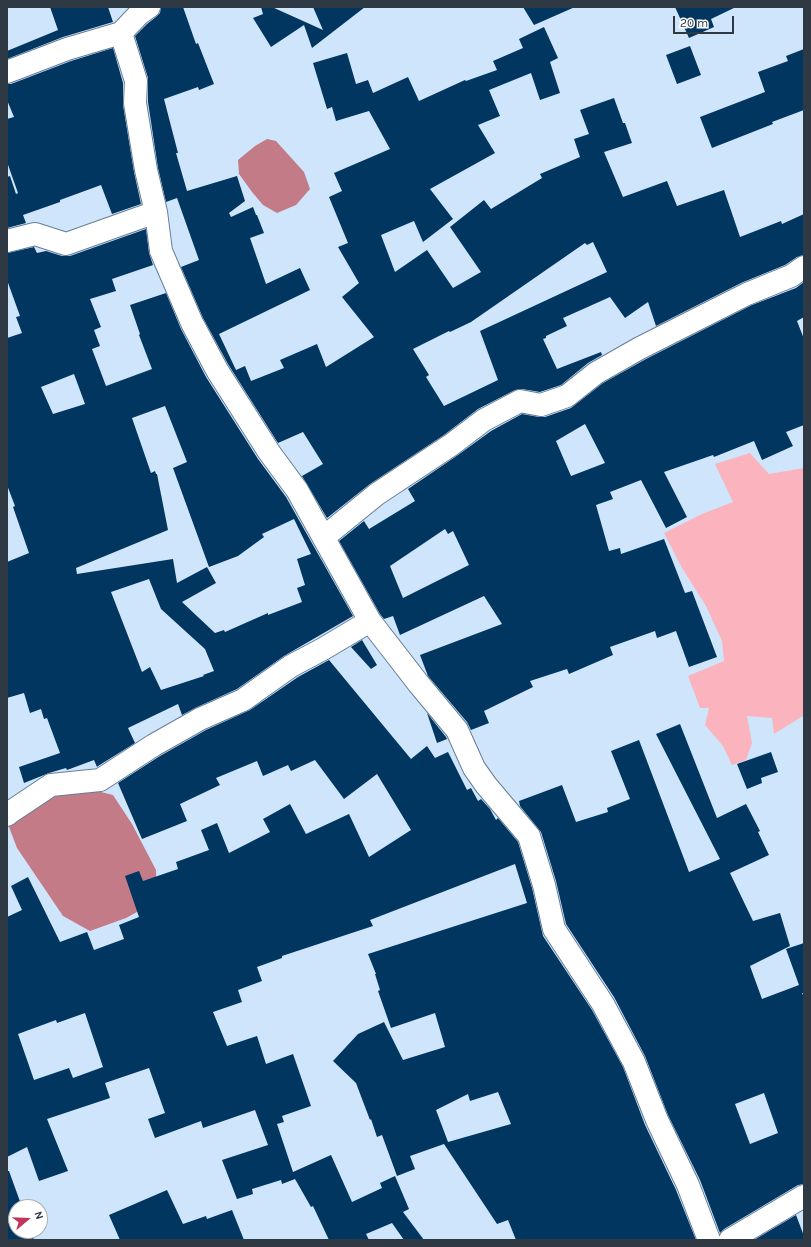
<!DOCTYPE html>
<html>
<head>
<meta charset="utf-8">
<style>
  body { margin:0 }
  #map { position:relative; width:811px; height:1247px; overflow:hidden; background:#cfe5fb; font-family:Karla,sans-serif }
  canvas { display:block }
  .frame { position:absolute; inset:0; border:8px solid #2e3944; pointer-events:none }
  .north { position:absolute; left:8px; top:1199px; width:40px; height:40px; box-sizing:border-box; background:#fff; border:1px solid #abb0b4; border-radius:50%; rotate:71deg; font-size:11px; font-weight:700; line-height:16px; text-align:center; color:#2e3944 }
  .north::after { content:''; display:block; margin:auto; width:14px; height:18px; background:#c4355c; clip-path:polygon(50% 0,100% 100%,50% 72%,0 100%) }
  .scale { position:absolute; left:673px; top:16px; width:61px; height:18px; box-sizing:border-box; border:2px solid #2e3944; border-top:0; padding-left:5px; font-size:12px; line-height:14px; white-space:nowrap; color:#2e3944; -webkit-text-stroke:3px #fff; paint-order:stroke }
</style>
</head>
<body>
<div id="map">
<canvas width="811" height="1247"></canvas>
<div class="frame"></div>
<div class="north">N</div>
<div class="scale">20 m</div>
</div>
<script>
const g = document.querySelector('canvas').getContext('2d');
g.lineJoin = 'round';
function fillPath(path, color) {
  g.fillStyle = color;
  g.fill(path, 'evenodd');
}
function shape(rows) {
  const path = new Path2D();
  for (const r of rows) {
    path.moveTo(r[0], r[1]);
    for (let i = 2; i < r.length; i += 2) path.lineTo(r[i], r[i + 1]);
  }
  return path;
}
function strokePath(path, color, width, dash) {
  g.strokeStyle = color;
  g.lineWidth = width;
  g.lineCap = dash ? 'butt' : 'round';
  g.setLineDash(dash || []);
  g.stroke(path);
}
fillPath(shape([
  [750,453,769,474,804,468,803,716,774,734,772,718,747,716,752,743,746,760,732,765,723,746,705,725,709,708,700,708,688,676,724,661,722,641,706,606,682,568,664,533,702,514,733,502,715,464]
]), '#fbb3be');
fillPath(shape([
  [267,139,276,141,304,172,310,189,296,205,277,213,263,205,252,192,239,174,238,160,255,146],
  [89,789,113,795,132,824,156,870,157,901,126,918,90,931,63,916,17,848,9,827,24,814,57,794]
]), '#c37b87');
fillPath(shape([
  [50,7,108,7,113,22,63,37,7,59,7,51,58,30],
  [161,7,183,7,196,44,198,43,214,84,199,90,198,87,164,99,178,153,176,153,187,191,237,176,245,201,229,213,231,217,253,207,256,215,257,215,264,233,250,238,266,284,300,268,310,290,219,334,236,370,245,366,251,381,284,368,280,360,317,344,326,367,374,337,342,297,359,283,338,247,348,243,329,197,342,191,334,173,390,149,369,111,336,121,332,107,327,109,313,63,347,53,356,84,368,80,373,93,408,77,419,101,465,80,466,81,497,70,493,61,523,48,519,39,544,27,558,58,550,62,560,93,540,100,531,73,489,90,500,116,478,125,495,153,430,189,453,219,423,242,414,221,381,235,395,272,427,250,453,288,481,272,450,227,484,200,491,209,542,178,540,174,580,157,574,139,589,134,580,110,614,98,623,123,625,123,632,143,604,152,623,197,667,181,677,206,724,190,740,237,781,221,782,224,804,214,804,255,797,257,785,265,741,283,656,326,648,302,625,318,610,297,563,318,567,326,546,336,546,338,543,339,557,369,601,352,602,355,588,363,561,385,540,392,522,389,515,390,478,409,444,435,370,484,327,518,302,476,323,464,303,432,278,443,228,364,203,318,181,267,199,260,177,198,166,202,158,168,148,102,148,78,135,36,147,24,156,17,160,13],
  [593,242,607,272,480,331,498,380,444,406,426,377,429,375,413,349,449,331,450,332,471,322,585,243,587,245],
  [261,7,272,7,323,30,313,7,365,7,312,48,304,25,271,47,253,18,263,14],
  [523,7,575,7,534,25],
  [675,7,736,7,711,19,714,27,689,38],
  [690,46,701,75,677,84,666,55],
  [113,48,123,83,123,105,134,172,141,204,112,214,101,185,60,200,60,202,23,215,26,223,7,228,7,177,10,176,16,194,18,193,7,162,7,119,14,117,7,100,7,84,11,84,71,61],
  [804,49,804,110,772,122,773,124,712,148,700,117,765,92,758,72,788,61,786,56],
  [146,229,149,253,153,265,112,279,116,291,90,299,101,327,94,330,100,346,92,349,106,386,152,369,139,335,140,334,130,305,166,293,181,329,206,377,258,459,286,497,353,616,284,656,237,689,195,708,182,715,178,704,128,728,135,743,98,766,97,767,94,760,67,770,66,768,49,773,24,783,19,767,60,753,47,718,44,719,41,709,30,713,24,693,7,698,7,562,29,553,13,507,15,506,7,485,7,338,22,333,16,317,20,316,7,280,7,253,34,247,37,253,46,251,62,256,70,256],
  [74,374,85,404,53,414,41,387],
  [165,406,187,462,173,468,209,567,238,556,264,537,262,534,294,519,311,554,297,559,305,585,297,588,302,602,268,615,268,613,225,632,224,630,215,633,182,602,216,583,207,567,177,583,173,559,77,574,76,568,168,530,157,474,156,474,155,471,151,473,132,418],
  [149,579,161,609,205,649,214,671,203,675,204,676,161,690,150,667,142,672,111,592],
  [804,282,804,317,797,321,804,339,804,425,786,432,793,446,762,460,754,441,714,457,713,455,664,472,687,517,666,528,641,480,610,492,613,499,596,505,609,551,620,548,621,554,664,539,685,593,692,591,717,657,689,667,676,631,657,638,655,631,610,647,613,655,569,674,567,669,530,681,533,687,484,711,489,723,471,730,467,722,428,676,420,655,502,624,484,596,400,635,393,616,384,619,380,614,339,541,364,521,369,529,415,501,408,489,458,455,491,431,522,414,539,417,545,417,571,408,603,383,646,359,752,305,796,288],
  [585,424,605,463,571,476,556,441],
  [445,529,448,534,453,531,469,565,403,598,390,566],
  [362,640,377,665,371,669,351,647],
  [329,660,411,759,427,746,435,758,448,752,467,790,471,788,478,801,481,799,490,809,496,820,498,818,518,842,532,888,543,936,592,1010,623,1067,645,1125,676,1190,696,1240,516,1240,508,1220,497,1224,444,1144,410,1156,415,1169,397,1176,382,1135,377,1137,371,1119,370,1120,356,1083,333,1061,358,1034,384,1022,403,1060,445,1047,435,1013,391,1028,378,991,380,990,375,974,376,974,368,954,527,903,515,864,370,920,373,926,282,956,282,958,257,967,262,981,238,990,242,1002,213,1012,227,1046,257,1036,266,1064,293,1054,311,1106,282,1116,284,1122,277,1124,293,1172,331,1155,352,1202,382,1188,380,1183,395,1176,409,1209,403,1212,424,1240,404,1240,392,1223,366,1234,369,1240,329,1240,313,1206,311,1207,295,1179,282,1184,281,1180,252,1189,253,1194,237,1199,222,1160,268,1145,255,1110,203,1128,201,1121,155,1138,148,1119,165,1113,149,1068,105,1083,110,1098,47,1119,68,1171,39,1181,27,1147,7,1157,7,917,22,910,11,886,28,877,60,942,87,932,94,950,124,939,119,925,139,917,125,876,139,871,143,881,178,869,176,862,209,850,201,830,217,823,229,853,270,832,263,819,290,804,306,834,349,814,369,857,411,830,377,774,344,799,315,760,291,771,288,765,263,776,257,761,216,778,220,785,180,804,187,821,142,839,118,783,160,756,206,730,250,710,298,677],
  [85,1013,103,1067,73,1078,69,1068,34,1080,18,1034,56,1020,57,1023],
  [498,1092,511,1124,448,1142,436,1110,468,1094,470,1101],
  [427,713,446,737,447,739,437,743],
  [680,724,717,818,746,804,760,831,758,832,769,855,730,873,753,921,780,913,790,946,750,966,762,999,799,985,786,949,804,943,804,993,802,993,804,997,804,1184,798,1185,724,1229,720,1233,700,1180,668,1115,645,1056,614,997,566,924,556,881,541,832,520,806,519,801,562,785,576,822,608,812,607,808,630,799,611,751,639,740,689,872,720,859,656,734],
  [764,1093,778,1133,750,1144,735,1104],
  [771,752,778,772,761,778,762,783,747,789,737,764],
  [7,1171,9,1171,22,1207,16,1207,16,1231,31,1231,34,1240,7,1240],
  [167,1190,183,1224,206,1216,207,1219,232,1210,244,1240,120,1240,109,1215],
  [796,1215,804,1236,804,1240,754,1240]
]), '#003660');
const minor = shape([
  [149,7,139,14,121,33,136,81,135,103,146,170,156,212,161,251,192,323,217,370,269,452,297,490,370,621,418,683,457,730,474,768,486,785,529,836,544,885,554,929,603,1004,634,1062,657,1120,688,1185,709,1240],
  [7,72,67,49,121,33],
  [7,241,35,234,66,244,156,212],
  [324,537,377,494,451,445,484,420,520,401,541,405,567,396,596,373,640,348,747,294,791,276,804,267],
  [7,815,12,811,51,785,100,780,154,745,200,719,243,700,291,666,323,649,370,621],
  [730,1240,804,1196]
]);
strokePath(minor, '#667e98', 24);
strokePath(minor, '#fff', 22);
</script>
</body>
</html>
